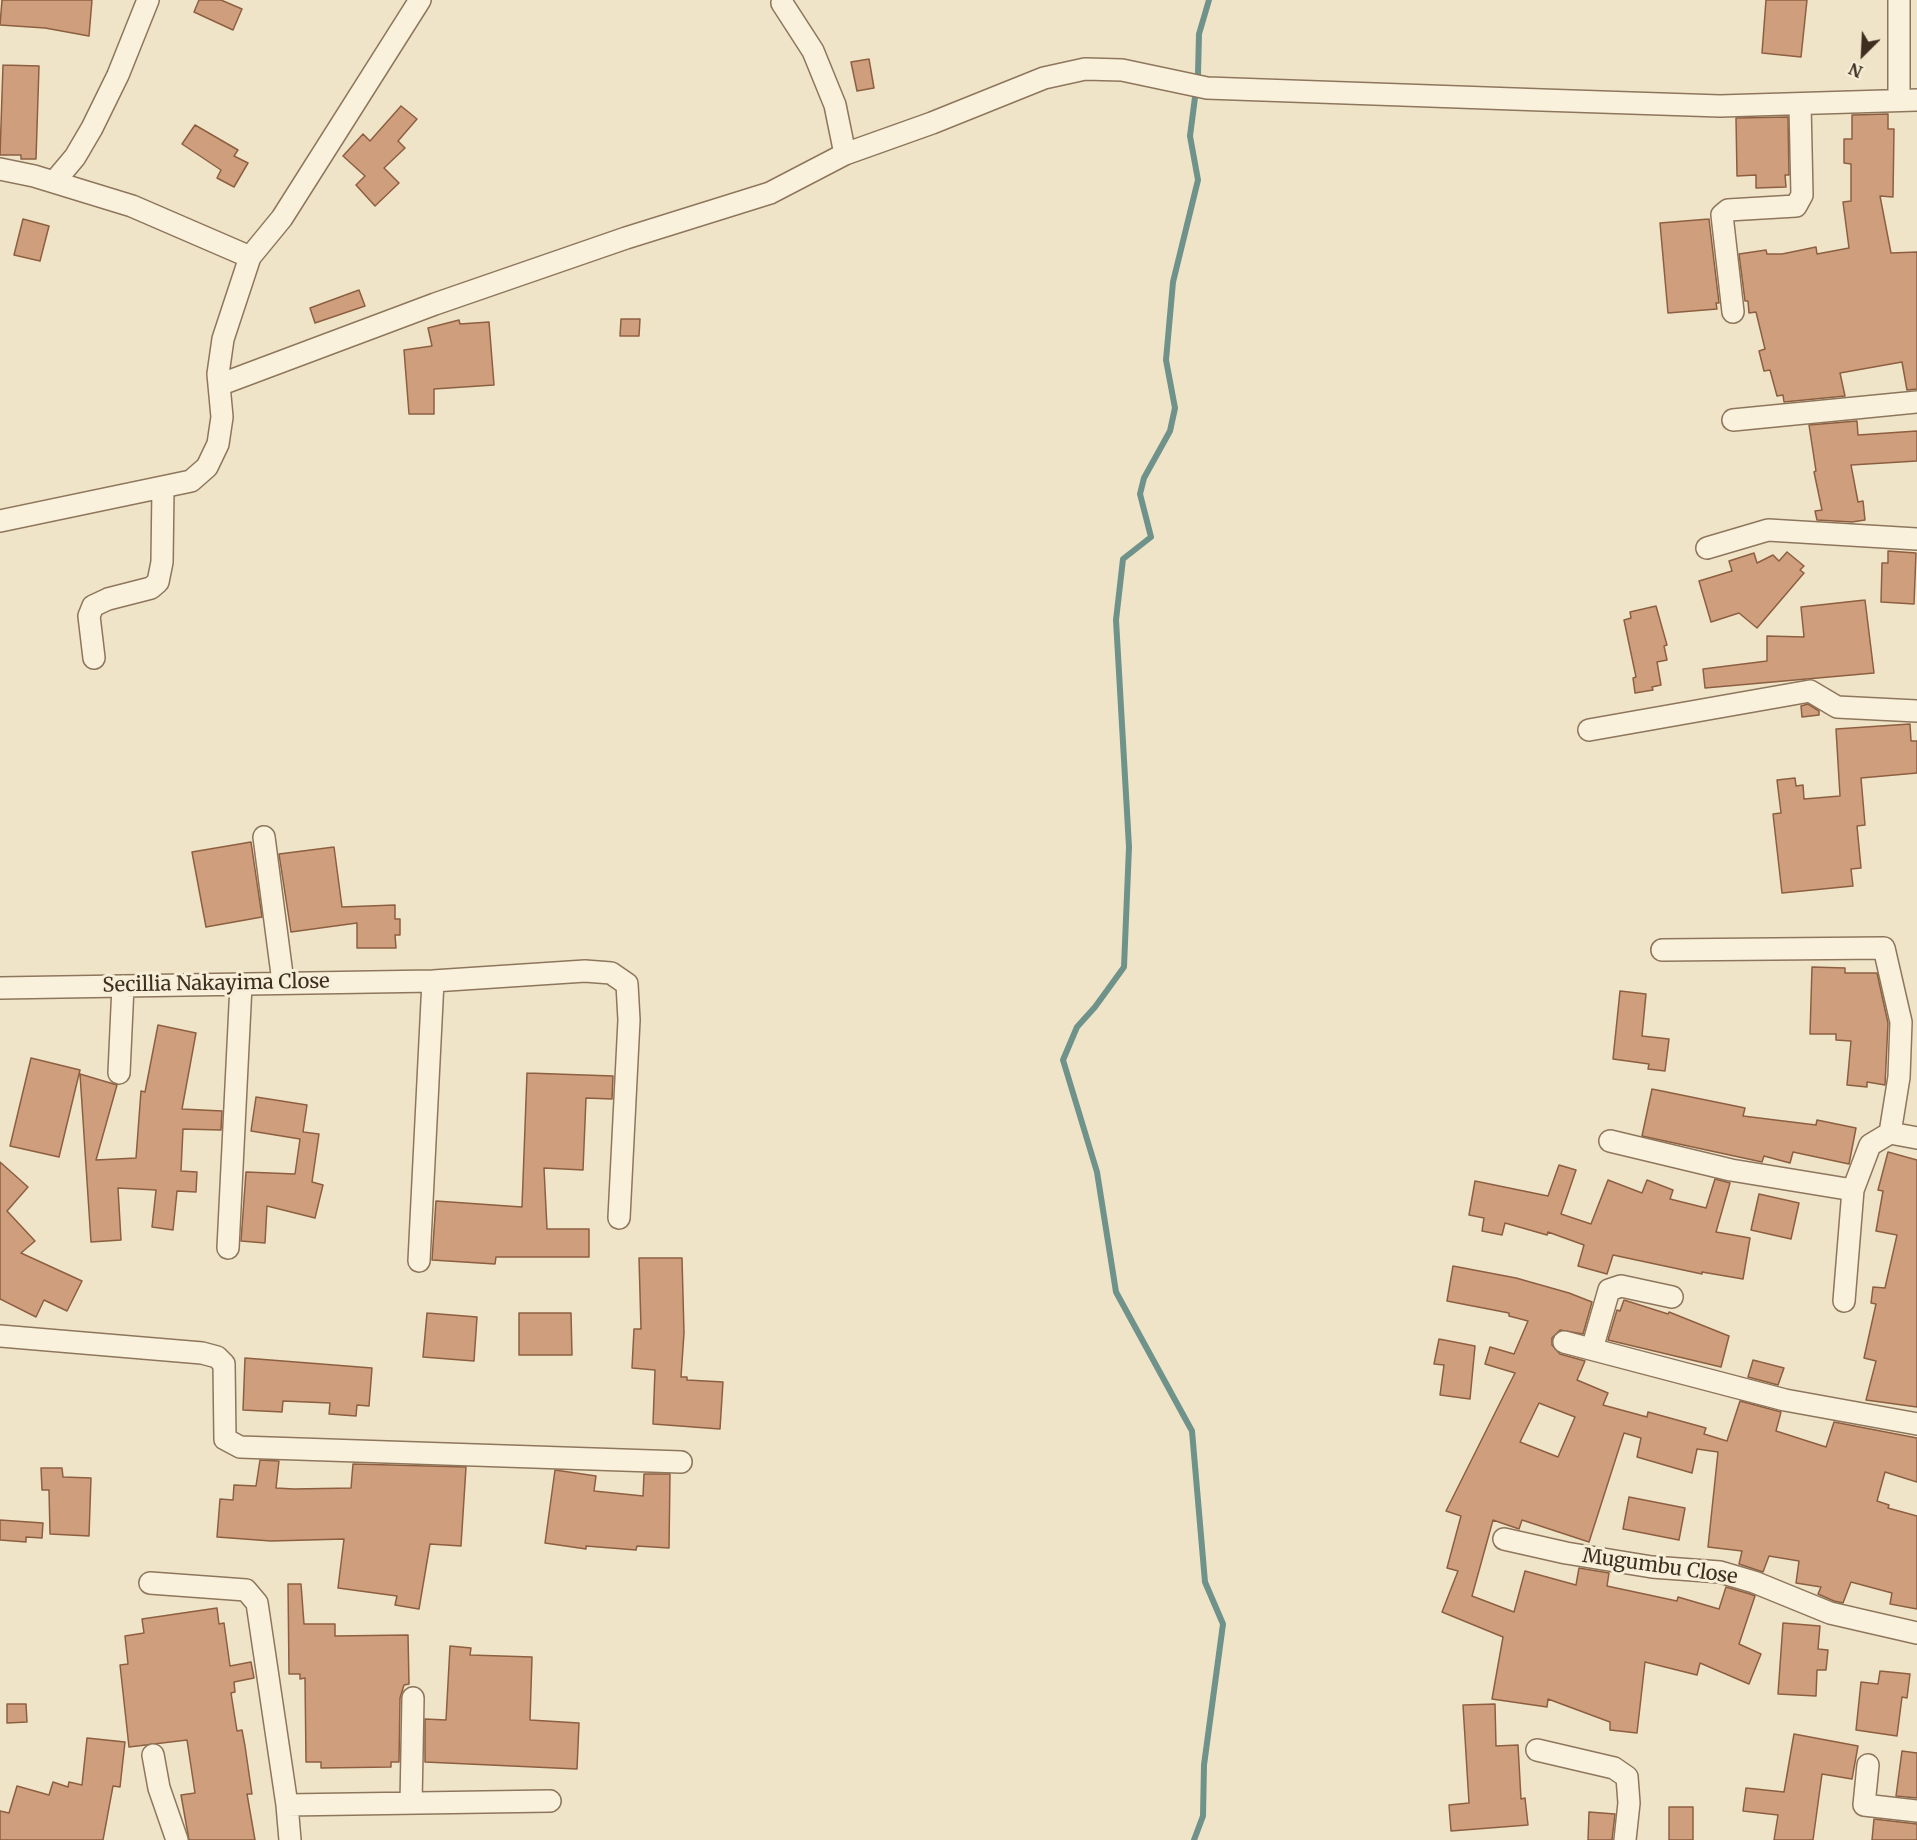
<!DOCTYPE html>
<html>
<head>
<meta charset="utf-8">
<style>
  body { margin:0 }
  #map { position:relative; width:1917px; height:1840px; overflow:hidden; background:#f0e4c8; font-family:Merriweather,serif }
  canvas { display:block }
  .north { position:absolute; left:1833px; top:24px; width:60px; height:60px; -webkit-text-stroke:4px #f7eed8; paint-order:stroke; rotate:204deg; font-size:16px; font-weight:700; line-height:24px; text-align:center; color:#3d2e20 }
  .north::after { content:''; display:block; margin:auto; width:21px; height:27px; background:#3d2e20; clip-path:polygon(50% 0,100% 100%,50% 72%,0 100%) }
</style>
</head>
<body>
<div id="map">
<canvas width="1917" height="1840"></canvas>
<div class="north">N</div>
</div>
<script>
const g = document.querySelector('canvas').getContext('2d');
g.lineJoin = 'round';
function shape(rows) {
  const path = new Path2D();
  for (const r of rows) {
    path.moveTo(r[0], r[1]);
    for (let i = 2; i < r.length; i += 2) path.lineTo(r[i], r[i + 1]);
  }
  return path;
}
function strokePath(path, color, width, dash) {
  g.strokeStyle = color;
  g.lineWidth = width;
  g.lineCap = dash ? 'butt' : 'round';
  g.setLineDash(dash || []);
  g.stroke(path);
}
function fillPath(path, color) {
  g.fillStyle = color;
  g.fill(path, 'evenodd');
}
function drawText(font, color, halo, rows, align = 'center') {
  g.font = font + ' Merriweather,serif';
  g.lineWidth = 6;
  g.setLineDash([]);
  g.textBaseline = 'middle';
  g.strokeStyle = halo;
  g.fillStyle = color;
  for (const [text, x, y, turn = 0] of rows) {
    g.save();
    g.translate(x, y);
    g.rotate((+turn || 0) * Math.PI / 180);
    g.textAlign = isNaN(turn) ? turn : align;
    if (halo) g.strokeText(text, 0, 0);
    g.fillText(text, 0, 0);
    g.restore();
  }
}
strokePath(shape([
  [1194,1840,1203,1816,1204,1765,1223,1624,1205,1582,1192,1431,1116,1292,1097,1172,1063,1060,1077,1027,1095,1007,1124,967,1129,847,1116,620,1123,559,1151,537,1140,494,1144,478,1170,431,1175,408,1166,360,1173,282,1198,180,1190,136,1198,74,1199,34,1209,0]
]), '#6f938a', 6);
const building = shape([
  [2,0,92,0,89,36,45,28,0,25,2,0],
  [199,0,221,0,242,9,233,30,194,12,199,0],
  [1766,0,1807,0,1801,57,1762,53,1766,0],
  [869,59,874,88,857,91,851,62,869,59],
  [3,65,39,66,36,159,21,159,21,155,0,155,3,65],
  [401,106,417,119,398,141,405,148,384,168,399,183,375,206,356,185,365,176,343,156,363,134,370,141,401,106],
  [1888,114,1888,129,1894,129,1893,197,1880,196,1891,253,1917,252,1917,389,1907,390,1902,362,1840,373,1845,396,1784,402,1783,395,1777,396,1770,370,1764,371,1759,351,1765,349,1756,312,1749,313,1748,301,1745,301,1739,254,1766,250,1767,254,1782,254,1816,247,1817,254,1849,248,1843,202,1851,201,1851,164,1844,163,1844,139,1852,139,1852,115,1888,114],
  [1788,117,1789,175,1785,175,1786,187,1756,188,1756,175,1737,176,1736,118,1788,117],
  [195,125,238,150,234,156,248,163,234,187,217,178,221,170,182,144,195,125],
  [23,219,49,226,40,261,14,255,23,219],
  [1709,219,1719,303,1716,303,1717,309,1668,313,1660,223,1709,219],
  [359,290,365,306,315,323,310,308,359,290],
  [621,319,640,319,639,336,620,336,621,319],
  [459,320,460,324,489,322,494,385,434,389,434,414,409,414,404,350,432,346,428,328,459,320],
  [1857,421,1858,435,1917,431,1917,461,1851,465,1858,502,1863,501,1865,520,1852,522,1817,520,1815,511,1822,510,1814,472,1816,471,1809,425,1857,421],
  [1888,551,1916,553,1914,604,1881,602,1882,563,1888,563,1888,551],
  [1787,552,1804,566,1800,570,1804,573,1757,628,1739,613,1711,622,1699,581,1732,571,1729,561,1754,553,1757,563,1773,555,1779,561,1787,552],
  [1865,600,1874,673,1705,688,1703,669,1767,661,1767,636,1804,637,1801,607,1865,600],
  [1656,606,1667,645,1664,646,1667,660,1657,662,1661,685,1652,687,1653,690,1635,693,1633,678,1636,677,1624,620,1631,618,1630,612,1656,606],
  [1808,704,1819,711,1819,715,1802,717,1801,706,1808,704],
  [1910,724,1911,741,1917,741,1917,773,1861,778,1865,825,1857,826,1861,868,1851,869,1853,886,1782,893,1773,814,1781,813,1777,780,1795,778,1796,786,1803,785,1804,799,1840,796,1836,729,1910,724],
  [251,842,262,917,206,927,192,852,251,842],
  [334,847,342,907,395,905,395,919,400,919,400,935,395,935,396,948,357,948,357,923,291,932,279,854,334,847],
  [1812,967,1845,968,1845,973,1877,973,1888,1023,1885,1085,1867,1082,1867,1087,1847,1085,1851,1041,1836,1040,1836,1034,1810,1034,1812,967],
  [1620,991,1646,994,1642,1036,1669,1039,1665,1071,1648,1069,1649,1064,1613,1059,1620,991],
  [158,1025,196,1033,182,1109,222,1111,221,1130,183,1129,181,1171,197,1172,196,1192,177,1191,173,1230,152,1227,156,1190,118,1188,121,1240,91,1242,80,1074,117,1085,96,1160,136,1158,141,1091,145,1092,158,1025],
  [31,1058,80,1070,59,1157,10,1146,31,1058],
  [527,1073,613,1076,612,1099,586,1098,583,1170,544,1168,547,1229,589,1229,589,1257,496,1257,495,1264,432,1260,436,1201,522,1207,527,1073],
  [1652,1089,1745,1108,1743,1116,1816,1125,1817,1120,1856,1128,1849,1164,1793,1152,1790,1163,1764,1156,1762,1162,1642,1136,1652,1089],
  [256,1097,307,1105,303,1132,319,1134,312,1182,323,1185,315,1218,267,1206,265,1243,241,1241,246,1172,295,1174,300,1139,251,1131,256,1097],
  [1888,1152,1917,1160,1917,1407,1866,1400,1876,1361,1864,1358,1876,1304,1871,1303,1873,1287,1885,1288,1897,1235,1876,1231,1883,1191,1878,1190,1888,1152],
  [0,1162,28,1187,7,1211,35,1241,21,1253,82,1281,67,1311,44,1300,36,1317,0,1299,0,1162],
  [1559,1165,1576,1170,1561,1214,1591,1224,1608,1180,1642,1193,1647,1180,1673,1190,1670,1199,1706,1208,1715,1179,1730,1183,1716,1232,1750,1238,1743,1279,1702,1272,1702,1274,1613,1255,1607,1274,1578,1266,1584,1245,1548,1232,1547,1235,1505,1223,1502,1235,1482,1231,1484,1218,1469,1215,1475,1181,1548,1196,1559,1165],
  [1759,1194,1799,1203,1791,1239,1751,1230,1759,1194],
  [639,1258,682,1258,684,1333,681,1377,687,1377,687,1380,723,1382,720,1429,653,1424,655,1370,632,1368,634,1329,641,1329,639,1258],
  [1453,1266,1516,1278,1569,1293,1592,1302,1583,1334,1560,1330,1552,1338,1552,1345,1560,1354,1585,1361,1577,1380,1608,1393,1603,1405,1647,1417,1648,1412,1706,1428,1704,1434,1727,1441,1740,1401,1781,1412,1776,1431,1826,1447,1834,1422,1917,1438,1917,1482,1885,1472,1877,1501,1889,1505,1888,1508,1917,1516,1917,1609,1890,1604,1892,1593,1851,1582,1843,1603,1834,1601,1818,1594,1821,1587,1796,1583,1799,1561,1769,1556,1763,1572,1739,1564,1742,1551,1708,1547,1718,1452,1697,1449,1692,1473,1637,1457,1641,1438,1624,1433,1589,1542,1522,1520,1519,1529,1493,1520,1472,1596,1514,1612,1525,1571,1576,1585,1579,1568,1609,1573,1607,1586,1677,1601,1678,1597,1719,1609,1726,1587,1750,1594,1755,1596,1739,1644,1761,1654,1749,1684,1700,1663,1697,1675,1645,1662,1637,1733,1610,1730,1610,1722,1548,1699,1547,1707,1492,1699,1503,1637,1442,1612,1458,1571,1447,1568,1461,1516,1446,1511,1515,1373,1485,1364,1490,1347,1514,1354,1528,1321,1509,1316,1509,1313,1447,1301,1453,1266],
  [1539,1403,1575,1417,1558,1457,1520,1442,1539,1403],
  [1624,1300,1668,1314,1669,1312,1729,1336,1721,1367,1608,1340,1617,1310,1620,1311,1624,1300],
  [427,1313,477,1317,474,1361,423,1357,427,1313],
  [519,1313,571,1313,572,1355,519,1355,519,1313],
  [1439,1339,1475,1346,1470,1399,1440,1395,1444,1365,1434,1364,1439,1339],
  [245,1358,372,1368,369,1406,357,1405,356,1416,329,1414,330,1403,283,1401,282,1412,243,1410,245,1358],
  [1753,1360,1784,1368,1778,1385,1748,1377,1753,1360],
  [260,1460,279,1461,276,1488,294,1489,351,1488,353,1464,466,1467,461,1546,430,1544,419,1609,395,1605,397,1596,338,1588,344,1539,271,1541,217,1537,220,1499,233,1500,234,1485,256,1486,260,1460],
  [41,1468,62,1468,63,1477,91,1478,89,1536,50,1534,49,1490,42,1490,41,1468],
  [555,1470,596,1476,594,1491,643,1496,644,1474,670,1474,669,1548,637,1546,636,1550,586,1546,586,1549,545,1543,555,1470],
  [1629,1497,1685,1508,1679,1540,1623,1529,1629,1497],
  [0,1520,43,1523,42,1538,26,1537,26,1542,0,1540,0,1520],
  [288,1584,301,1584,304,1624,335,1624,335,1636,408,1635,409,1684,404,1685,400,1698,399,1762,391,1762,391,1767,321,1768,321,1762,306,1762,305,1678,300,1679,300,1674,289,1674,288,1584],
  [217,1608,219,1624,224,1623,230,1666,251,1662,254,1678,234,1682,235,1692,231,1693,237,1731,242,1730,245,1746,252,1794,247,1794,255,1840,189,1840,181,1795,195,1793,187,1740,129,1747,120,1665,128,1664,125,1636,144,1633,142,1619,217,1608],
  [1783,1623,1820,1626,1818,1649,1828,1650,1826,1670,1817,1670,1816,1696,1778,1694,1783,1623],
  [450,1646,471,1648,470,1655,532,1657,530,1720,579,1723,577,1769,425,1762,425,1719,446,1720,450,1646],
  [1880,1671,1910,1674,1907,1698,1902,1697,1897,1736,1856,1730,1861,1682,1878,1684,1880,1671],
  [7,1704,26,1704,27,1722,7,1723,7,1704],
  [1495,1704,1496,1746,1518,1745,1521,1799,1525,1798,1528,1825,1451,1831,1449,1805,1469,1803,1463,1705,1495,1704],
  [1794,1734,1858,1746,1852,1779,1822,1774,1813,1840,1774,1840,1778,1815,1743,1811,1746,1788,1784,1792,1794,1734],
  [87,1738,125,1742,120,1787,113,1786,103,1840,0,1840,0,1811,9,1813,17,1786,49,1795,53,1782,68,1787,69,1782,82,1785,87,1738],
  [1902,1751,1917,1753,1917,1798,1896,1796,1902,1751],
  [1669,1807,1693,1807,1693,1840,1669,1840,1669,1807],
  [1589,1812,1615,1814,1612,1840,1588,1840,1589,1812],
  [1874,1819,1917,1824,1917,1840,1872,1840,1874,1819]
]);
fillPath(building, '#cf9f7d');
strokePath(building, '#8d5f41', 1.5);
const minor = shape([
  [1899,0,1899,99],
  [845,154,932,123,1044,78,1085,69,1122,70,1207,88,1542,100,1720,106,1917,100],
  [0,169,34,176,132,206,250,257],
  [54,182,75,157,92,128,118,75,148,0],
  [1733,312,1722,215,1728,210,1796,206,1802,195,1800,104],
  [219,385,435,304,626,238,770,193,845,154,835,105,813,51,782,3],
  [1733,420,1917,402],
  [0,521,191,481,207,467,218,444,222,417,218,374,223,339,250,257,282,218,420,0],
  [1707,548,1768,530,1917,539],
  [94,658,89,616,93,606,108,599,151,588,158,582,162,562,163,488],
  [1589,730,1810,691,1837,707,1917,711],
  [264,837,283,982],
  [1662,950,1884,948,1901,1022,1899,1077,1890,1133],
  [0,988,433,981,585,971,611,973,627,984,629,1020,619,1218],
  [119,1073,123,986],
  [1610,1141,1731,1170,1853,1190,1870,1145,1890,1133,1917,1138],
  [228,1248,241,985],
  [419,1261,433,981],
  [1844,1301,1853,1190],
  [0,1336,202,1353,217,1357,224,1364,225,1439,240,1447,681,1462],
  [1564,1342,1785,1400,1917,1424],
  [1592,1349,1609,1290,1621,1286,1672,1297],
  [1504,1539,1566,1553,1652,1567,1720,1572,1754,1582,1830,1613,1917,1633],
  [150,1583,246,1590,257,1603,287,1805,290,1840],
  [1537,1750,1614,1768,1627,1777,1629,1803,1625,1840],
  [153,1755,159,1788,177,1840],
  [1868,1765,1864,1805,1917,1811],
  [411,1803,413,1698],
  [287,1805,550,1801]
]);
strokePath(minor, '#8d765c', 24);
strokePath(minor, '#faf1dc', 21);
drawText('20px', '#3d2e20', '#f7eed8', [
  ["Secillia Nakayima Close",216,984,-1],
  ["Mugumbu Close",1660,1567,8]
]);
</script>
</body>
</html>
